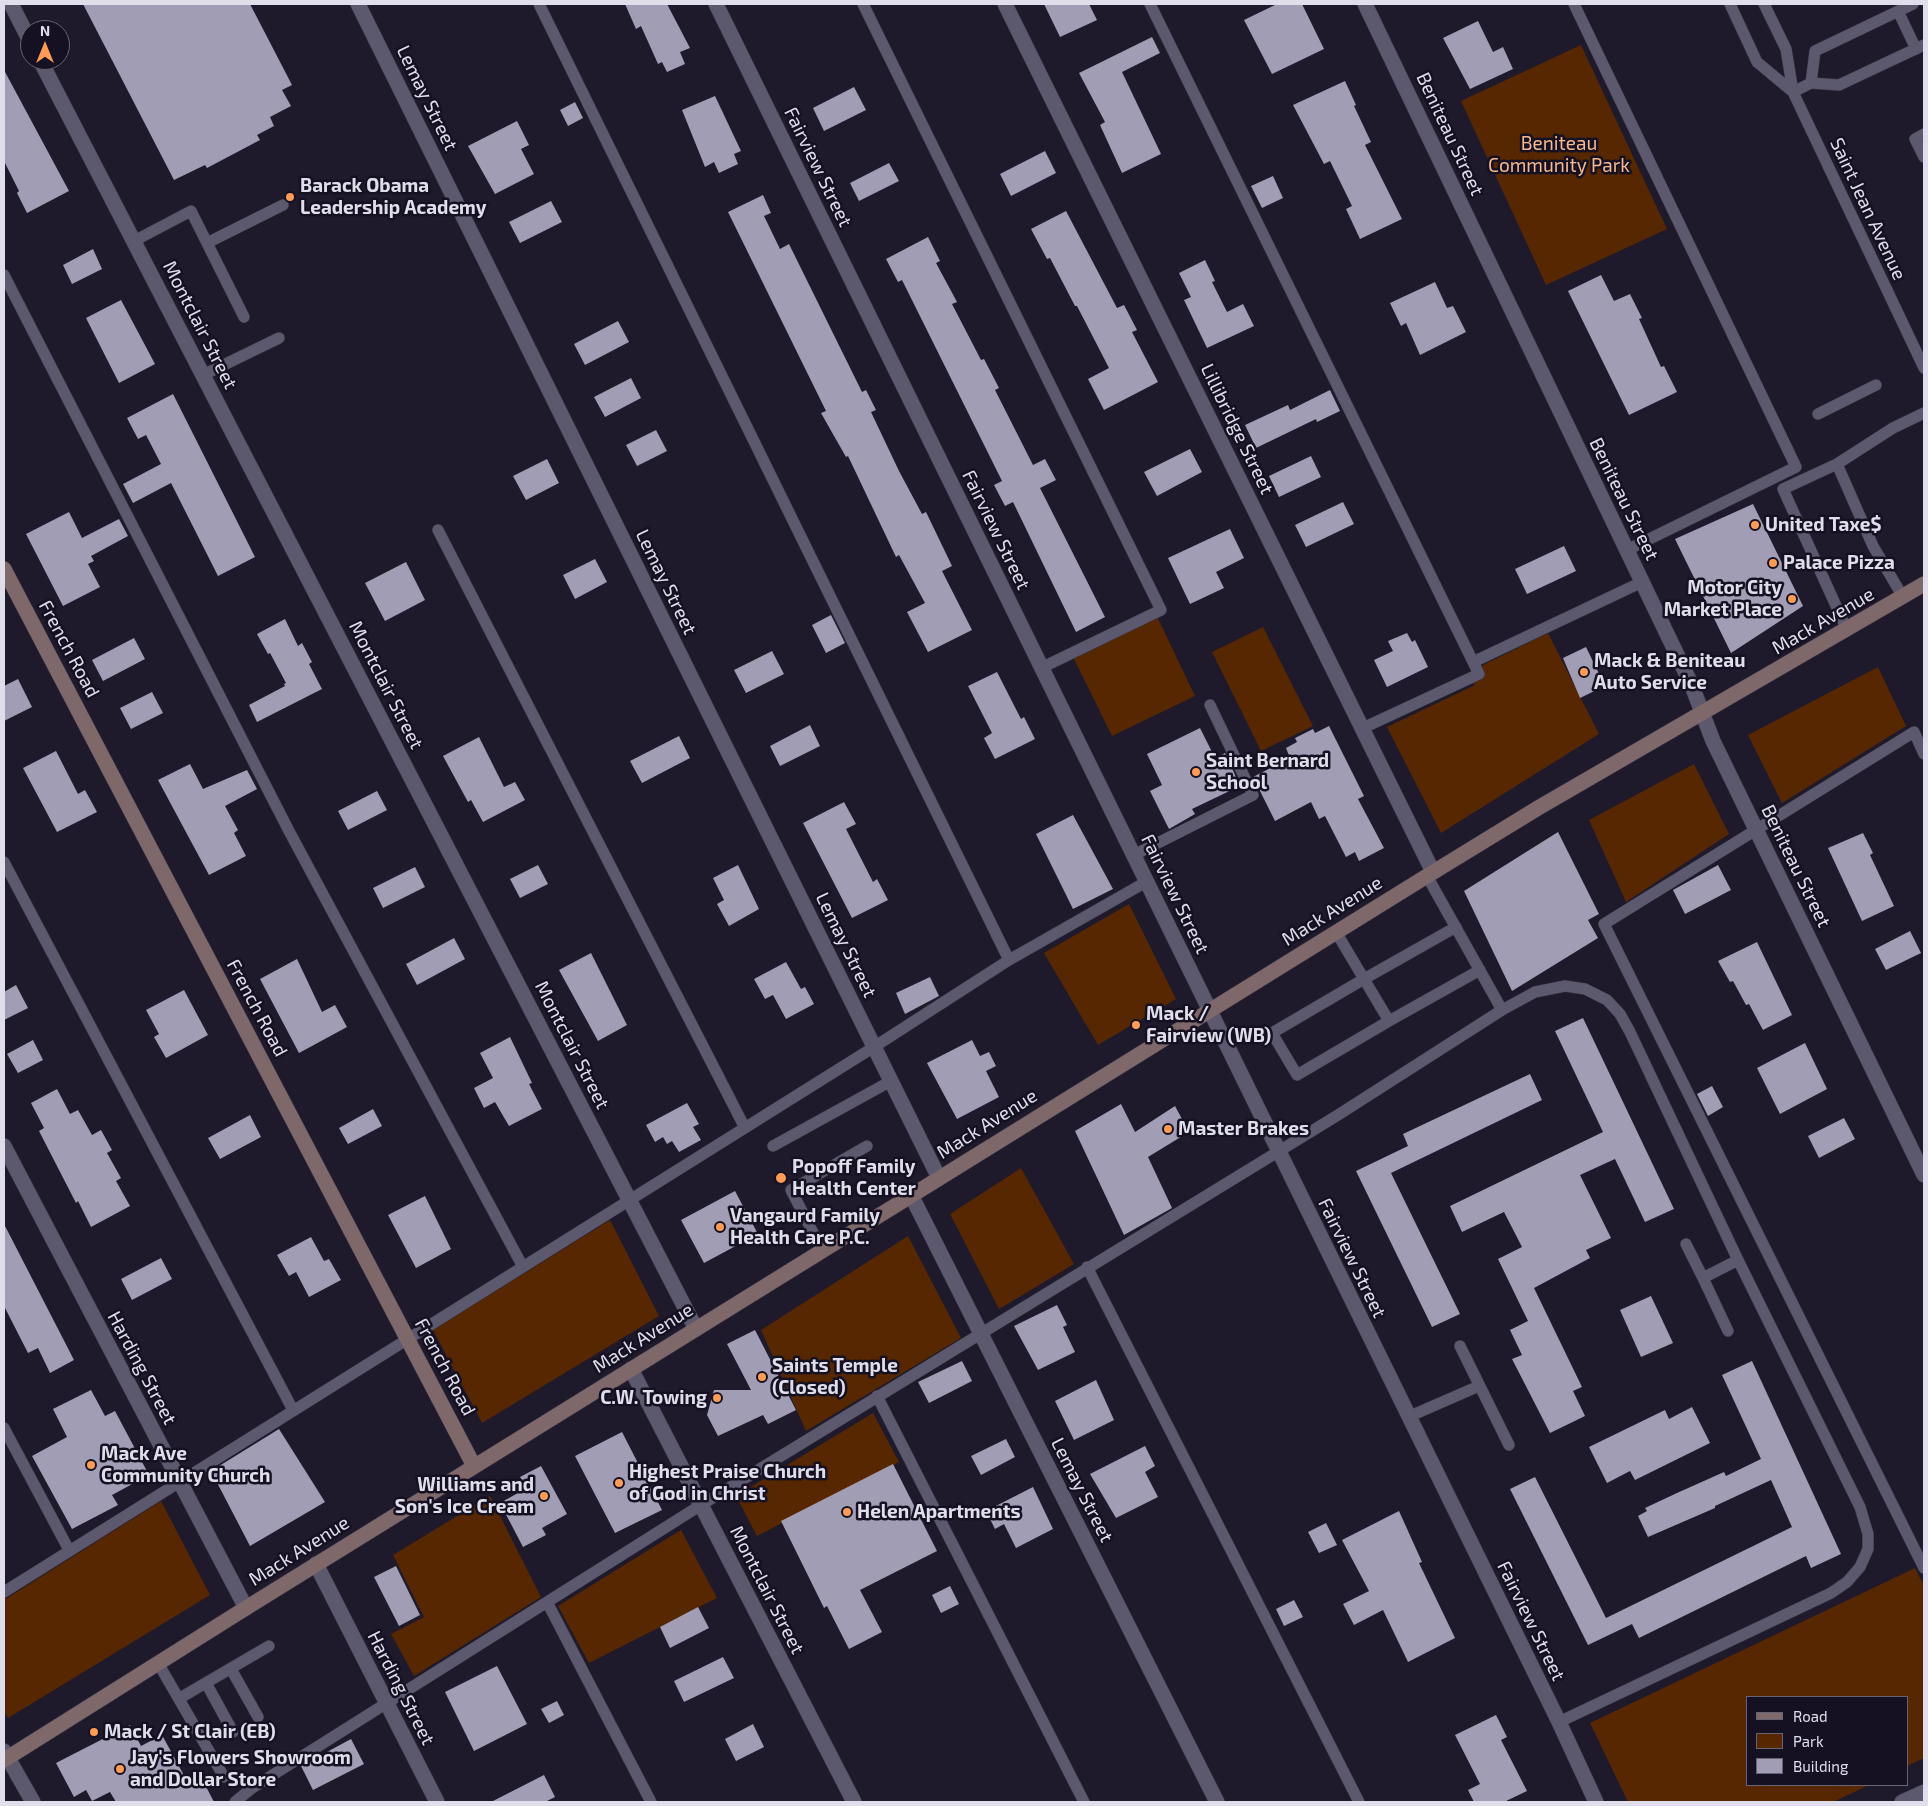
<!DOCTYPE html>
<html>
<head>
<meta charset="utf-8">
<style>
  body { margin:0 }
  #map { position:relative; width:1928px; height:1806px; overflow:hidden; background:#1e1a2c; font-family:"Exo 2",sans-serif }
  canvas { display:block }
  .frame { position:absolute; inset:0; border:5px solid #e0deeb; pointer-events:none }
  .legend { position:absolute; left:1746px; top:1696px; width:162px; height:90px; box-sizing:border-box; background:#151122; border:1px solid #666372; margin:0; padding:6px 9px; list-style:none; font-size:15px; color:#e0deeb }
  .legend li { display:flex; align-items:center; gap:10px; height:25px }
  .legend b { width:25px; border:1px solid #666372 }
  .north { position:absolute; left:20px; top:20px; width:50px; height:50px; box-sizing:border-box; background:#151122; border:1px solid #666372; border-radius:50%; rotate:0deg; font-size:14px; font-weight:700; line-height:20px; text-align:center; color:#e0deeb }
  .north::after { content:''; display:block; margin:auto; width:18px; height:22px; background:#fd9c57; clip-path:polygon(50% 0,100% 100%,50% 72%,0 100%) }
</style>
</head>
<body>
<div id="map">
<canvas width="1928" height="1806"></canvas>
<div class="frame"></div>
<ul class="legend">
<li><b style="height:6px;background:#7e686a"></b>Road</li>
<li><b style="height:14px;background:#562700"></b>Park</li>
<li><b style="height:14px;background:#a19db4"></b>Building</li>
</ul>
<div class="north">N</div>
</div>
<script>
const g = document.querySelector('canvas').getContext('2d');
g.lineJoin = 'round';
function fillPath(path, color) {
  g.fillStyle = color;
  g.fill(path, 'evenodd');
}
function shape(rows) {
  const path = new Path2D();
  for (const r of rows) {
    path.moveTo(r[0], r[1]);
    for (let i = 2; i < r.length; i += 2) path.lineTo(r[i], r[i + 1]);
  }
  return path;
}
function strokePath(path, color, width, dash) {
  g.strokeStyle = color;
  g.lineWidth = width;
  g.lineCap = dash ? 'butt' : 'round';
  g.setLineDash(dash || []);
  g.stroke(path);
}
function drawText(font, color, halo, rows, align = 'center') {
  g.font = font + ' "Exo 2",sans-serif';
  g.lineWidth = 5;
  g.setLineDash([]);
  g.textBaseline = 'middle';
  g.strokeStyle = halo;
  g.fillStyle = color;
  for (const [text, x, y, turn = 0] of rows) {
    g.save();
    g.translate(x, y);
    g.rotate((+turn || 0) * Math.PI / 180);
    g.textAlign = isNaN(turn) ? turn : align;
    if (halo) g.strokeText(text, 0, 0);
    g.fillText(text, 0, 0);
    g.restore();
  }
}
fillPath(shape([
  [1581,45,1667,229,1546,285,1461,101],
  [1155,612,1195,696,1112,736,1073,657],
  [1263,627,1313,726,1261,751,1212,652],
  [1548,633,1599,734,1441,833,1387,727,1475,685,1469,672],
  [1878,667,1906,726,1782,803,1748,735],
  [1694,764,1729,834,1626,902,1589,820],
  [1129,904,1176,999,1098,1045,1044,953],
  [1021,1168,1074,1264,999,1309,950,1214],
  [610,1220,659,1316,482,1423,433,1330],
  [908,1236,961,1338,806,1431,761,1330],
  [873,1413,899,1462,757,1536,736,1496],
  [490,1496,541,1597,414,1676,391,1634,424,1617,393,1555],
  [161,1501,210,1595,8,1718,4,1710,4,1600],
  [681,1530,717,1598,589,1663,558,1606],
  [1915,1568,1924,1586,1924,1758,1907,1766,1907,1697,1747,1697,1747,1785,1869,1785,1833,1802,1628,1802,1590,1723]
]), '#562700');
fillPath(shape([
  [83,4,250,4,292,85,282,90,291,106,270,117,274,126,257,135,260,140,207,168,205,165,174,180],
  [625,4,667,4,690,48,680,52,685,64,667,72,662,62,658,64,641,26,636,29],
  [1044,4,1089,4,1097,20,1060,37],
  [1277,4,1302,4,1324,49,1272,74,1244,20],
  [1478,21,1493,52,1503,47,1513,69,1470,89,1443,38],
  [1152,37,1160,53,1122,72,1161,154,1122,173,1100,125,1105,122,1079,73],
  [4,70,69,191,27,213,17,193,19,191,4,161],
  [1345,81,1356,105,1354,106,1371,142,1365,145,1402,219,1360,239,1346,209,1352,206,1330,161,1324,164,1293,105],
  [854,87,866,110,824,131,813,108],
  [715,96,741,151,734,154,738,164,719,173,714,162,705,167,682,110],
  [575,102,583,118,568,126,560,110],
  [517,121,529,145,521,149,534,174,495,194,468,146],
  [1045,151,1056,173,1011,196,1000,174],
  [889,163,899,181,859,201,850,183],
  [1273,176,1283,198,1262,208,1251,186],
  [763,195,771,213,764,216,780,249,789,244,862,392,866,390,876,410,871,412,899,471,922,514,926,512,952,566,942,571,972,630,928,652,907,612,925,603,899,555,896,557,848,456,846,457,821,413,826,411,728,212],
  [551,201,562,222,520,243,509,222],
  [1066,211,1117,308,1124,305,1137,330,1132,332,1158,382,1104,410,1088,379,1109,368,1077,306,1075,306,1050,258,1047,259,1031,229],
  [928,237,940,261,936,263,957,302,952,304,981,360,984,359,999,388,995,390,1033,465,1045,459,1056,480,1040,488,1105,617,1076,632,1013,502,1005,506,994,485,1002,481,902,280,898,282,886,259],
  [93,249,102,269,72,284,63,265],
  [1205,260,1215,281,1212,282,1227,312,1243,304,1254,326,1207,348,1184,300,1191,297,1179,273],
  [1601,275,1614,301,1630,294,1642,318,1639,319,1661,367,1664,366,1677,392,1629,415,1568,291],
  [1435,282,1447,308,1453,306,1466,332,1420,355,1406,323,1401,326,1390,303],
  [121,300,155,364,119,383,86,318],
  [618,321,629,342,585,365,574,344],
  [631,378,641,398,605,417,594,397],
  [1330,390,1340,411,1317,422,1316,419,1256,448,1245,425,1288,405,1290,410],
  [173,394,255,557,218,576,171,483,133,503,123,484,161,464,146,435,138,439,127,418],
  [656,430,667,451,637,466,626,445],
  [1190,449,1202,472,1157,496,1144,472],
  [1311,456,1321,477,1279,497,1269,476],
  [547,459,559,483,526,500,513,476],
  [1343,502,1354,524,1306,547,1295,525],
  [1753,504,1803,606,1731,653,1675,539],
  [69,512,82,538,119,519,128,536,91,556,94,561,88,564,100,587,63,606,26,534],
  [1230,529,1244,558,1216,572,1224,588,1190,604,1168,558],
  [1564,546,1576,571,1527,594,1515,569],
  [595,559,607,582,575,599,563,575],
  [406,562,425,600,385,621,365,583],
  [831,615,845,643,826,653,812,625],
  [285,619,298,646,302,643,312,662,309,664,322,689,257,722,249,705,285,686,284,684,286,683,270,653,268,654,257,634],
  [1407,633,1412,642,1415,640,1428,667,1387,687,1374,660,1393,651,1388,641],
  [134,638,145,659,103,681,92,660],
  [1586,647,1605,686,1580,698,1563,658],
  [772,651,784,674,746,693,734,670],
  [997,672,1021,719,1024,717,1035,739,995,759,984,738,992,733,968,686],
  [18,679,32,707,4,721,4,686],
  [152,692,163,713,131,729,120,708],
  [810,725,820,746,780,766,770,746],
  [1329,726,1364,796,1358,799,1384,848,1359,861,1355,852,1346,857,1325,816,1319,819,1311,802,1275,821,1253,777,1290,758,1286,748,1297,742,1295,738,1313,729,1315,733],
  [1200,728,1215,758,1225,753,1240,786,1192,809,1195,814,1169,829,1150,791,1162,785,1147,754],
  [679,736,690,758,642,783,630,761],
  [479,737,504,787,515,782,525,800,483,822,471,800,468,802,443,756],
  [56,751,78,794,85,790,97,812,57,832,23,768],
  [190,764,203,789,247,770,257,789,225,806,238,830,234,833,246,856,209,875,158,780],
  [377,791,387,810,348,830,338,811],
  [844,802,856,824,846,829,873,882,877,879,888,900,852,918,803,823],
  [1073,815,1113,889,1073,909,1036,834],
  [1558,832,1599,914,1588,920,1598,938,1512,991,1464,891],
  [1863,833,1873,853,1870,855,1894,906,1862,921,1828,848],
  [538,865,548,884,520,898,510,879],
  [738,865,759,909,729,926,717,904,724,900,713,878],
  [1718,865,1731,890,1685,914,1673,890],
  [415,867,425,887,383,908,373,888],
  [1910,931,1921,953,1886,970,1875,949],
  [454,938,465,959,417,985,406,964],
  [1757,942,1792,1015,1763,1030,1749,1004,1746,1005,1733,981,1730,982,1718,961],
  [591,953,627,1025,598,1041,559,970],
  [297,959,322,1012,335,1005,347,1027,299,1053,260,979],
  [786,962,801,989,805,987,814,1004,786,1019,773,995,765,999,754,979],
  [930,977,939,996,905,1014,896,993],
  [16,985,28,1008,4,1020,4,992],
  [184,990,208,1035,166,1058,154,1037,159,1034,146,1010],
  [1583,1018,1674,1209,1645,1222,1615,1159,1580,1175,1611,1238,1586,1250,1590,1258,1534,1288,1582,1387,1573,1391,1585,1416,1550,1433,1512,1359,1522,1355,1510,1330,1528,1321,1498,1259,1522,1247,1504,1212,1462,1232,1450,1206,1603,1132,1555,1031],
  [510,1037,532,1083,529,1084,542,1109,509,1126,495,1102,484,1108,474,1088,493,1078,480,1053],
  [33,1040,43,1060,18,1073,7,1054],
  [972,1040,980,1056,989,1052,996,1066,986,1071,999,1097,957,1119,927,1063],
  [1805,1043,1827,1089,1780,1114,1757,1068],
  [1530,1074,1542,1100,1391,1173,1460,1314,1432,1327,1356,1171,1408,1146,1403,1134],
  [1712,1086,1723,1107,1708,1116,1697,1094],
  [57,1089,70,1114,78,1110,92,1135,101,1130,112,1150,107,1153,121,1178,116,1181,130,1206,91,1227,78,1201,76,1203,39,1131,44,1128,31,1103],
  [687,1103,699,1124,693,1127,701,1140,679,1152,672,1141,667,1144,663,1137,655,1142,646,1125],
  [1121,1104,1135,1132,1175,1106,1189,1132,1148,1157,1172,1208,1124,1235,1075,1131],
  [373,1109,382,1126,348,1144,339,1128],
  [250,1115,261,1137,220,1159,208,1138],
  [1844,1118,1855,1139,1819,1158,1808,1136],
  [735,1191,758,1234,704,1263,681,1220],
  [425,1196,451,1249,416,1268,388,1215],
  [4,1224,74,1360,50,1373,38,1348,28,1353,4,1306],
  [311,1237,324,1261,329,1259,341,1280,309,1297,296,1272,289,1276,277,1255],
  [161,1258,172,1279,132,1300,121,1279],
  [1651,1296,1673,1343,1641,1357,1620,1310],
  [1057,1305,1067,1325,1063,1327,1075,1352,1038,1370,1014,1326],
  [755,1330,796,1410,768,1424,763,1415,718,1436,707,1415,714,1390,751,1390,727,1344],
  [962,1361,972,1381,929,1403,918,1382],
  [1752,1361,1841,1554,1811,1568,1806,1556,1639,1638,1632,1624,1588,1645,1510,1489,1535,1477,1606,1618,1792,1527,1771,1480,1715,1506,1715,1508,1648,1537,1638,1516,1647,1511,1645,1508,1677,1493,1724,1472,1726,1476,1761,1459,1722,1375],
  [1096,1380,1114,1420,1074,1440,1055,1401],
  [91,1390,105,1416,115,1411,149,1475,112,1495,118,1505,72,1529,32,1456,67,1437,53,1409],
  [1692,1407,1710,1443,1635,1480,1630,1471,1607,1483,1589,1447,1665,1410,1669,1419],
  [279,1429,325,1502,250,1546,211,1471],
  [622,1432,662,1510,615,1533,575,1456],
  [1006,1439,1015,1457,981,1475,971,1456],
  [1145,1446,1155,1466,1145,1472,1158,1497,1116,1518,1090,1474],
  [893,1464,937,1551,860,1590,882,1632,849,1649,827,1606,824,1608,781,1521],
  [541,1466,567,1514,542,1528,546,1535,523,1547,500,1503,527,1488,520,1477],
  [1033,1487,1053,1529,1016,1548,1004,1524,995,1529,986,1511],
  [1399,1511,1422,1562,1419,1563,1455,1638,1408,1662,1383,1610,1354,1625,1343,1604,1369,1591,1342,1540],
  [1326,1523,1337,1545,1319,1553,1308,1532],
  [396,1566,420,1615,399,1626,374,1577],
  [950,1586,959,1604,941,1613,932,1595],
  [1294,1600,1303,1617,1284,1626,1276,1609],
  [698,1607,709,1628,670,1648,660,1627],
  [723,1657,734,1678,684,1702,674,1681],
  [497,1666,527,1724,474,1751,445,1692],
  [557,1701,564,1715,549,1723,541,1709],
  [1496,1715,1507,1737,1501,1740,1527,1791,1504,1802,1474,1802,1468,1790,1480,1784,1455,1735],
  [753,1724,764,1747,736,1761,725,1739],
  [130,1725,141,1746,162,1735,187,1781,200,1775,214,1802,116,1802,110,1792,92,1801,86,1790,74,1797,56,1763],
  [351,1739,364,1764,313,1790,301,1766],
  [544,1775,555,1797,545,1802,491,1802]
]), '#a19db4');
const lane = shape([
  [539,4,1009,960],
  [863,4,1161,610,1041,668],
  [1150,4,1479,674,1363,728],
  [1574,4,1796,467,1627,550],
  [1730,4,1757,62,1793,92],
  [1764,4,1786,49,1793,92,1924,368],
  [1898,11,1916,49],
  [1811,83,1815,51,1913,4],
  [1793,92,1811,83,1839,85,1924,45],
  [1924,134,1915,139,1924,157],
  [134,241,191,211,244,317],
  [207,243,283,205],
  [4,275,289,831,523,1267],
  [203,375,279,338],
  [1818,414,1876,385],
  [1837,464,1873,546,1903,597],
  [438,530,745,1128],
  [1847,630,1783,489,1837,464,1893,428,1924,413],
  [1473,662,1642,582],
  [1924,754,1914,732,1604,924,1924,1568],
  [1134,855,1253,795,1210,705],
  [4,862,293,1410],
  [1427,876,1502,1010],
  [1336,932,1364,979,1456,927],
  [1389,1021,1297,1075,1272,1033,1364,979,1389,1021,1480,970],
  [773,1146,891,1081],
  [1686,1244,1703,1278,1738,1260],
  [822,1250,791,1190,867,1146],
  [1087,1267,1359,1802],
  [1703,1278,1728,1331],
  [1460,1346,1509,1445],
  [877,1396,1084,1802],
  [1408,1417,1479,1386],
  [4,1428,69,1550],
  [4,1592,874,1047,1009,960,1146,882],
  [547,1602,651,1802],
  [158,1663,224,1777],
  [231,1669,258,1717],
  [206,1683,233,1732],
  [180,1698,269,1646],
  [235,1802,252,1788,701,1505,1338,1115,1502,1010,1535,992,1565,986,1585,989,1607,1000,1620,1014,1630,1032,1738,1260,1860,1507,1868,1534,1868,1549,1860,1567,1847,1582,1831,1593,1559,1722]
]);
const street = shape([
  [11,4,30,41],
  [358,4,939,1178],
  [716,4,1559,1722,1596,1802],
  [1005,4,1433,872],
  [1365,4,1692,686,1713,741,1924,1175],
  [40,60,696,1329],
  [4,1146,246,1608],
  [911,1195,1217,1802],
  [631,1369,854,1802],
  [316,1564,437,1802],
  [4,1751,33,1802],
  [1902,1802,1924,1792]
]);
const secondary = shape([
  [4,569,474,1466],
  [4,1760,246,1608,1427,876,1538,808,1924,584]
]);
strokePath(lane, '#383543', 12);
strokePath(street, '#383543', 16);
strokePath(secondary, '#383543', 16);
strokePath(lane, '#5c586e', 11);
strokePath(street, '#5c586e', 15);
strokePath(secondary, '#7e686a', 15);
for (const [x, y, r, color] of [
  [290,197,5,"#fd9c57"],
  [1755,525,5,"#fd9c57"],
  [1773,563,5,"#fd9c57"],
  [1792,599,5,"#fd9c57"],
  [1584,672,5,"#fd9c57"],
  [1196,772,5,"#fd9c57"],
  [1136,1025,5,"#fd9c57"],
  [1168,1129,5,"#fd9c57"],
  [781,1178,6,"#fd9c57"],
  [720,1227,5,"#fd9c57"],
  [762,1377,5,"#fd9c57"],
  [717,1398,5,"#fd9c57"],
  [91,1465,5,"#fd9c57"],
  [619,1483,5,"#fd9c57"],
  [544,1496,5,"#fd9c57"],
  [847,1512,5,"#fd9c57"],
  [94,1732,5,"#fd9c57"],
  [120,1769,5,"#fd9c57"]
]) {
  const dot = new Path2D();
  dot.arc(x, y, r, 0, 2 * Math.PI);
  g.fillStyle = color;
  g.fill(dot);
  strokePath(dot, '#151122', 2);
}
drawText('19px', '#e0deeb', '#151122', [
  ["Lemay Street",427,98,64],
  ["Beniteau Street",1450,134,65],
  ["Fairview Street",818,167,64],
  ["Saint Jean Avenue",1868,209,65],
  ["Montclair Street",200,325,63],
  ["Lillibridge Street",1237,429,64],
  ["Beniteau Street",1624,499,64],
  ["Fairview Street",996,530,64],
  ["Lemay Street",666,582,64],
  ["Mack Avenue",1823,621,-30],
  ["French Road",69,649,62],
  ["Montclair Street",386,685,63],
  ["Beniteau Street",1796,866,64],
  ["Fairview Street",1175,894,64],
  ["Mack Avenue",1332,911,-32],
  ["Lemay Street",846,945,64],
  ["French Road",257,1008,62],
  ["Montclair Street",572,1045,63],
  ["Mack Avenue",987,1124,-32],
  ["Fairview Street",1352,1258,64],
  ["Mack Avenue",643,1338,-32],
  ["French Road",445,1367,62],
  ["Harding Street",142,1368,62],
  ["Lemay Street",1082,1490,63],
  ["Mack Avenue",299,1551,-32],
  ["Montclair Street",767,1590,63],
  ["Fairview Street",1531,1621,64],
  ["Harding Street",401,1688,63]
]);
drawText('19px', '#f5b890', '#151122', [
  ["Beniteau",1559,144],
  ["Community Park",1559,166]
]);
drawText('bold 19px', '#e0deeb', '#151122', [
  ["Barack Obama",300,186],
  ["Leadership Academy",300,208],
  ["United Taxe$",1765,525],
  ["Palace Pizza",1783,563],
  ["Motor City",1782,588,"right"],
  ["Market Place",1782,610,"right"],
  ["Mack & Beniteau",1594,661],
  ["Auto Service",1594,683],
  ["Saint Bernard",1206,761],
  ["School",1206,783],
  ["Mack /",1146,1014],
  ["Fairview (WB)",1146,1036],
  ["Master Brakes",1178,1129],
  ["Popoff Family",792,1167],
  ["Health Center",792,1189],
  ["Vangaurd Family",730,1216],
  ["Health Care P.C.",730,1238],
  ["Saints Temple",772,1366],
  ["(Closed)",772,1388],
  ["C.W. Towing",707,1398,"right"],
  ["Mack Ave",101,1454],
  ["Community Church",101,1476],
  ["Highest Praise Church",629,1472],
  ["of God in Christ",629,1494],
  ["Williams and",534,1485,"right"],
  ["Son's Ice Cream",534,1507,"right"],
  ["Helen Apartments",857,1512],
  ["Mack / St Clair (EB)",104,1732],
  ["Jay's Flowers Showroom",130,1758],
  ["and Dollar Store",130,1780]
], 'left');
</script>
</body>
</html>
